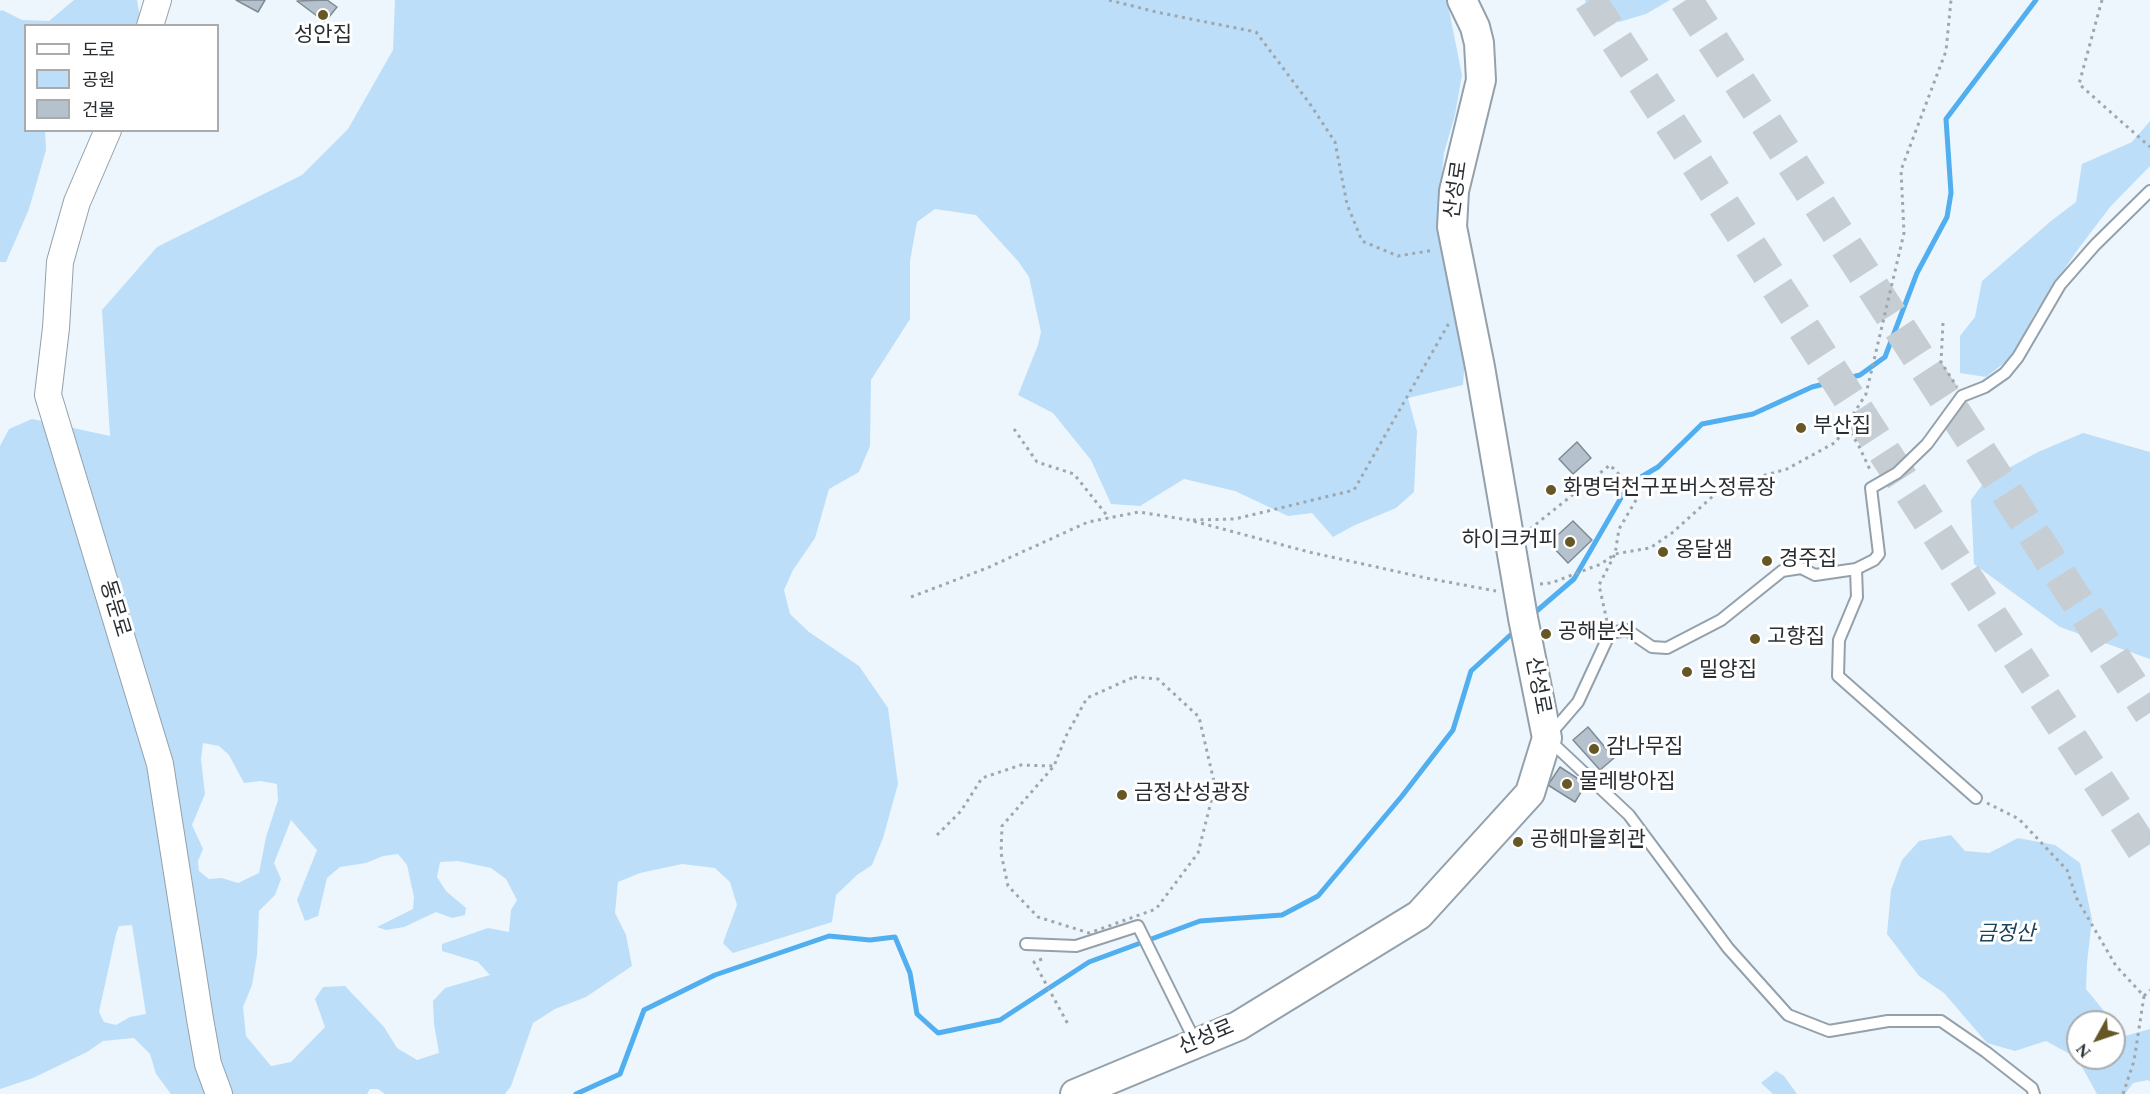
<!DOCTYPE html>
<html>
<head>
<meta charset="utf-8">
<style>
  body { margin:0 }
  #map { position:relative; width:2150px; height:1094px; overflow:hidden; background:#edf6fd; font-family:Spectral,"Noto Sans KR",serif }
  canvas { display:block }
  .legend { position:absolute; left:24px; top:24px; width:195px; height:108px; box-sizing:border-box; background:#fff; border:2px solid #a9abad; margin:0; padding:8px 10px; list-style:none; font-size:18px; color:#292e32 }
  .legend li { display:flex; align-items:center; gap:12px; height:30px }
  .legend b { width:30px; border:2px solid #a9abad }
  .north { position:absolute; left:2066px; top:1010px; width:60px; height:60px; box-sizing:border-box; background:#fff; border:2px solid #a9abad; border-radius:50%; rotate:230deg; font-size:16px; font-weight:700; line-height:24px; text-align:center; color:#292e32 }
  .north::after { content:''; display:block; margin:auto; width:21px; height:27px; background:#675724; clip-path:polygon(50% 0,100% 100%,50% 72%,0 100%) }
</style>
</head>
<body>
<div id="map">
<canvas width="2150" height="1094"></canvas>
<ul class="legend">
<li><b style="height:8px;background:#fff"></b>도로</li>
<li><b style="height:16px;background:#bddef8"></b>공원</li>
<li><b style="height:16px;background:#b5c2cd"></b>건물</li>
</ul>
<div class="north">N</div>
</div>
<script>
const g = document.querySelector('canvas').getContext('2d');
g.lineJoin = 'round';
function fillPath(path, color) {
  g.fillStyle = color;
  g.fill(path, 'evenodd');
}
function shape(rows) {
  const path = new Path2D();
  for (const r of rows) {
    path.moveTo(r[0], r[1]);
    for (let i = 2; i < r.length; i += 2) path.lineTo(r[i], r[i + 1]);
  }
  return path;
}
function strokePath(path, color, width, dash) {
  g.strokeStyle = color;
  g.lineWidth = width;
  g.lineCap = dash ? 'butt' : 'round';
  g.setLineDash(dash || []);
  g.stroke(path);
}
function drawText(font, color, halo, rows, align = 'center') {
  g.font = font + ' Spectral,"Noto Sans KR",serif';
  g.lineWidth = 6;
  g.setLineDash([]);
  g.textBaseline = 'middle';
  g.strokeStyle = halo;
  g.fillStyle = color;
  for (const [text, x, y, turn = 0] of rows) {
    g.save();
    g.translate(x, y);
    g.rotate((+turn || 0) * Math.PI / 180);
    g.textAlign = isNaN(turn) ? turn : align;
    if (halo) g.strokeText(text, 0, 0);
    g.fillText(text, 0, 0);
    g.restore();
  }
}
fillPath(shape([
  [74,0,137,0,141,25,26,26,26,130,45,131,46,150,29,209,6,262,0,262,0,11,2,10,22,20,49,21],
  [395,0,1447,0,1462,75,1455,115,1444,153,1440,196,1465,359,1463,385,1408,398,1417,431,1414,492,1396,508,1353,526,1333,537,1312,513,1288,516,1235,491,1184,479,1140,506,1111,504,1091,460,1053,413,1018,395,1038,345,1041,332,1029,277,1018,261,976,215,935,209,917,222,910,261,910,319,871,380,870,446,859,472,829,489,815,538,793,570,784,590,790,614,809,632,859,666,888,708,898,784,883,838,872,865,857,875,836,895,832,922,733,953,723,943,737,905,730,882,715,868,682,864,640,873,618,882,615,913,626,935,632,966,586,997,555,1009,533,1023,511,1086,505,1094,385,1094,378,1089,370,1089,367,1094,171,1094,156,1074,150,1054,134,1038,103,1041,87,1052,33,1078,0,1089,0,446,9,429,32,419,110,436,102,310,157,247,302,175,348,129,393,50],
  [203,743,219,746,229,755,244,783,260,781,277,784,278,800,266,837,259,873,238,883,222,878,209,879,199,871,198,861,203,849,192,825,205,794,201,759],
  [291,820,317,850,297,900,305,921,318,916,327,878,340,867,366,863,383,856,398,854,407,865,414,897,413,909,377,927,386,930,404,927,436,912,452,918,465,915,466,908,446,891,437,877,440,862,458,861,491,868,506,879,517,900,511,910,509,932,488,928,442,944,442,951,478,962,490,975,445,988,433,1001,434,1024,439,1053,417,1060,397,1048,384,1027,345,986,323,987,315,999,325,1027,291,1062,271,1066,246,1036,243,1007,252,985,257,955,259,911,275,895,281,879,274,863],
  [132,925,146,1014,130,1017,116,1025,104,1022,99,1012,116,934,119,926],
  [1585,0,1670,0,1646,14,1619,22,1587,6],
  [2150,121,2150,166,2110,207,2076,252,2035,313,2012,357,1986,377,1960,373,1960,336,1975,317,1982,281,2051,221,2076,202,2082,164,2132,142],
  [2083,433,2150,452,2150,659,2060,627,1974,564,1971,500,1985,481,2038,452],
  [1951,835,1965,851,1989,853,2018,838,2055,845,2080,863,2092,919,2087,963,2086,989,2113,1022,2078,1022,2078,1058,2114,1058,2114,1023,2125,1036,2150,1029,2150,1082,2148,1080,2133,1083,2125,1094,2097,1094,2077,1058,2046,1041,2015,1051,1987,1043,1944,993,1919,976,1887,934,1891,890,1902,860,1919,841],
  [1776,1071,1784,1076,1797,1094,1773,1094,1761,1083]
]), '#bddef8');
strokePath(shape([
  [1532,615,1574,579,1629,484,1658,467,1702,424,1753,414,1812,387,1860,375,1885,357,1917,273,1947,217,1951,193,1946,119,2036,0],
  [576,1094,620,1074,644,1010,715,975,829,936,870,940,895,937,910,973,917,1014,938,1033,1000,1020,1089,962,1200,921,1282,915,1318,896,1402,796,1453,730,1471,671,1516,630]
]), '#51afef', 5);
const building = shape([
  [236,0,265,0,258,12,236,0],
  [327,0,337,7,325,22,297,1,327,0],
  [1577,442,1591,458,1573,474,1559,459,1577,442],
  [1573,521,1592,540,1568,563,1549,543,1573,521],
  [1588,727,1614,758,1600,770,1573,740,1588,727],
  [1560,767,1586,784,1575,802,1548,785,1560,767]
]);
fillPath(building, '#b5c2cd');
strokePath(building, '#7e8b95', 1.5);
strokePath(shape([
  [1590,0,2150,860],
  [1686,0,2150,713]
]), '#c6ced4', 33, [33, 16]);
const service = shape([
  [1856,569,1874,560,1879,554,1871,488,1897,473,1927,444,1962,396,1985,387,2005,373,2018,357,2060,285,2095,245,2150,191],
  [1976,798,1838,676,1839,640,1857,597,1856,569,1815,575,1801,568,1782,571,1721,620,1667,648,1652,647,1627,630,1610,633,1578,702,1547,738,1629,815,1728,948,1788,1015,1829,1031,1888,1021,1941,1021,1986,1052,2032,1088,2034,1094],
  [1026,944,1076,946,1138,926,1196,1043]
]);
const tertiary = shape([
  [150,26,158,0],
  [108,130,77,202,60,262,56,328,48,395,160,764,200,1019,208,1064,219,1094]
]);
const secondary = shape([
  [1075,1094,1238,1026,1419,915,1530,793,1547,738,1523,618,1480,367,1452,227,1454,191,1481,80,1479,43,1475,27,1462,0]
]);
strokePath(service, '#94a1ab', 14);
strokePath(tertiary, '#94a1ab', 28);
strokePath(secondary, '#94a1ab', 32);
strokePath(shape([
  [1109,0,1156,12,1256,32,1310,104,1335,142,1347,204,1362,241,1398,256,1434,250],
  [2102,0,2079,84,2150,147],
  [1943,323,1941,362,1957,387],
  [1846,427,1858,444,1871,472],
  [1014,429,1037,462,1074,474,1109,518],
  [1193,520,1235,519,1354,490,1449,323],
  [1530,529,1610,465,1639,495,1619,529,1615,554,1599,585,1607,621],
  [1540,584,1551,583,1601,564,1615,554,1650,548,1672,533,1723,487,1787,469,1836,442,1866,394,1904,233,1901,170,1946,51,1951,0],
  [911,597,987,568,1088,522,1139,512,1189,520,1309,552,1426,578,1496,591],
  [1134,677,1158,679,1199,717,1215,786,1198,853,1156,909,1089,933,1038,917,1008,886,1001,853,1002,826,1054,766,1066,736,1087,698,1134,677],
  [1987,803,2019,819,2067,870,2077,899,2116,966,2144,996,2134,1061,2123,1094],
  [937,835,961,811,982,778,1021,765,1054,766],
  [1042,959,1034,962,1069,1026],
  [2144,996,2150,990]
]), '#9fa7ad', 3, [3, 4.5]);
strokePath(service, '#fff', 10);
strokePath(tertiary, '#fff', 26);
strokePath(secondary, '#fff', 28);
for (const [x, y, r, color] of [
  [323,15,6,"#675724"],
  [1801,428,6,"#675724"],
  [1551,490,6,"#675724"],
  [1570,542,6,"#675724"],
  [1663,552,6,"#675724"],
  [1767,561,6,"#675724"],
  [1546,634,6,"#675724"],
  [1755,639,6,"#675724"],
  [1687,672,6,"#675724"],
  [1594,749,6,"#675724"],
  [1567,784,6,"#675724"],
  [1122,795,6,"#675724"],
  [1518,842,6,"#675724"]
]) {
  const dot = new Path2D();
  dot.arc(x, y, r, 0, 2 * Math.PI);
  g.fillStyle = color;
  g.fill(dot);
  strokePath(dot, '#fff', 2);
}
drawText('21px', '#292e32', '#fff', [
  ["성안집",323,37,"center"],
  ["부산집",1813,428],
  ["화명덕천구포버스정류장",1563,490],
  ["하이크커피",1558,542,"right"],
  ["옹달샘",1675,552],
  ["경주집",1779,561],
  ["공해분식",1558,634],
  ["고향집",1767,639],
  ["밀양집",1699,672],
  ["감나무집",1606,749],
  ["물레방아집",1579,784],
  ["금정산성광장",1134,795],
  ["공해마을회관",1530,842]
], 'left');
drawText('21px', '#292e32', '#fff', [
  ["산성로",1458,190,-82],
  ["동문로",113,609,73],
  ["산성로",1536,686,79],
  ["산성로",1207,1039,-23]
]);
drawText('italic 21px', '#1b415c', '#fff', [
  ["금정산",2006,936]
]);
</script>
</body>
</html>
